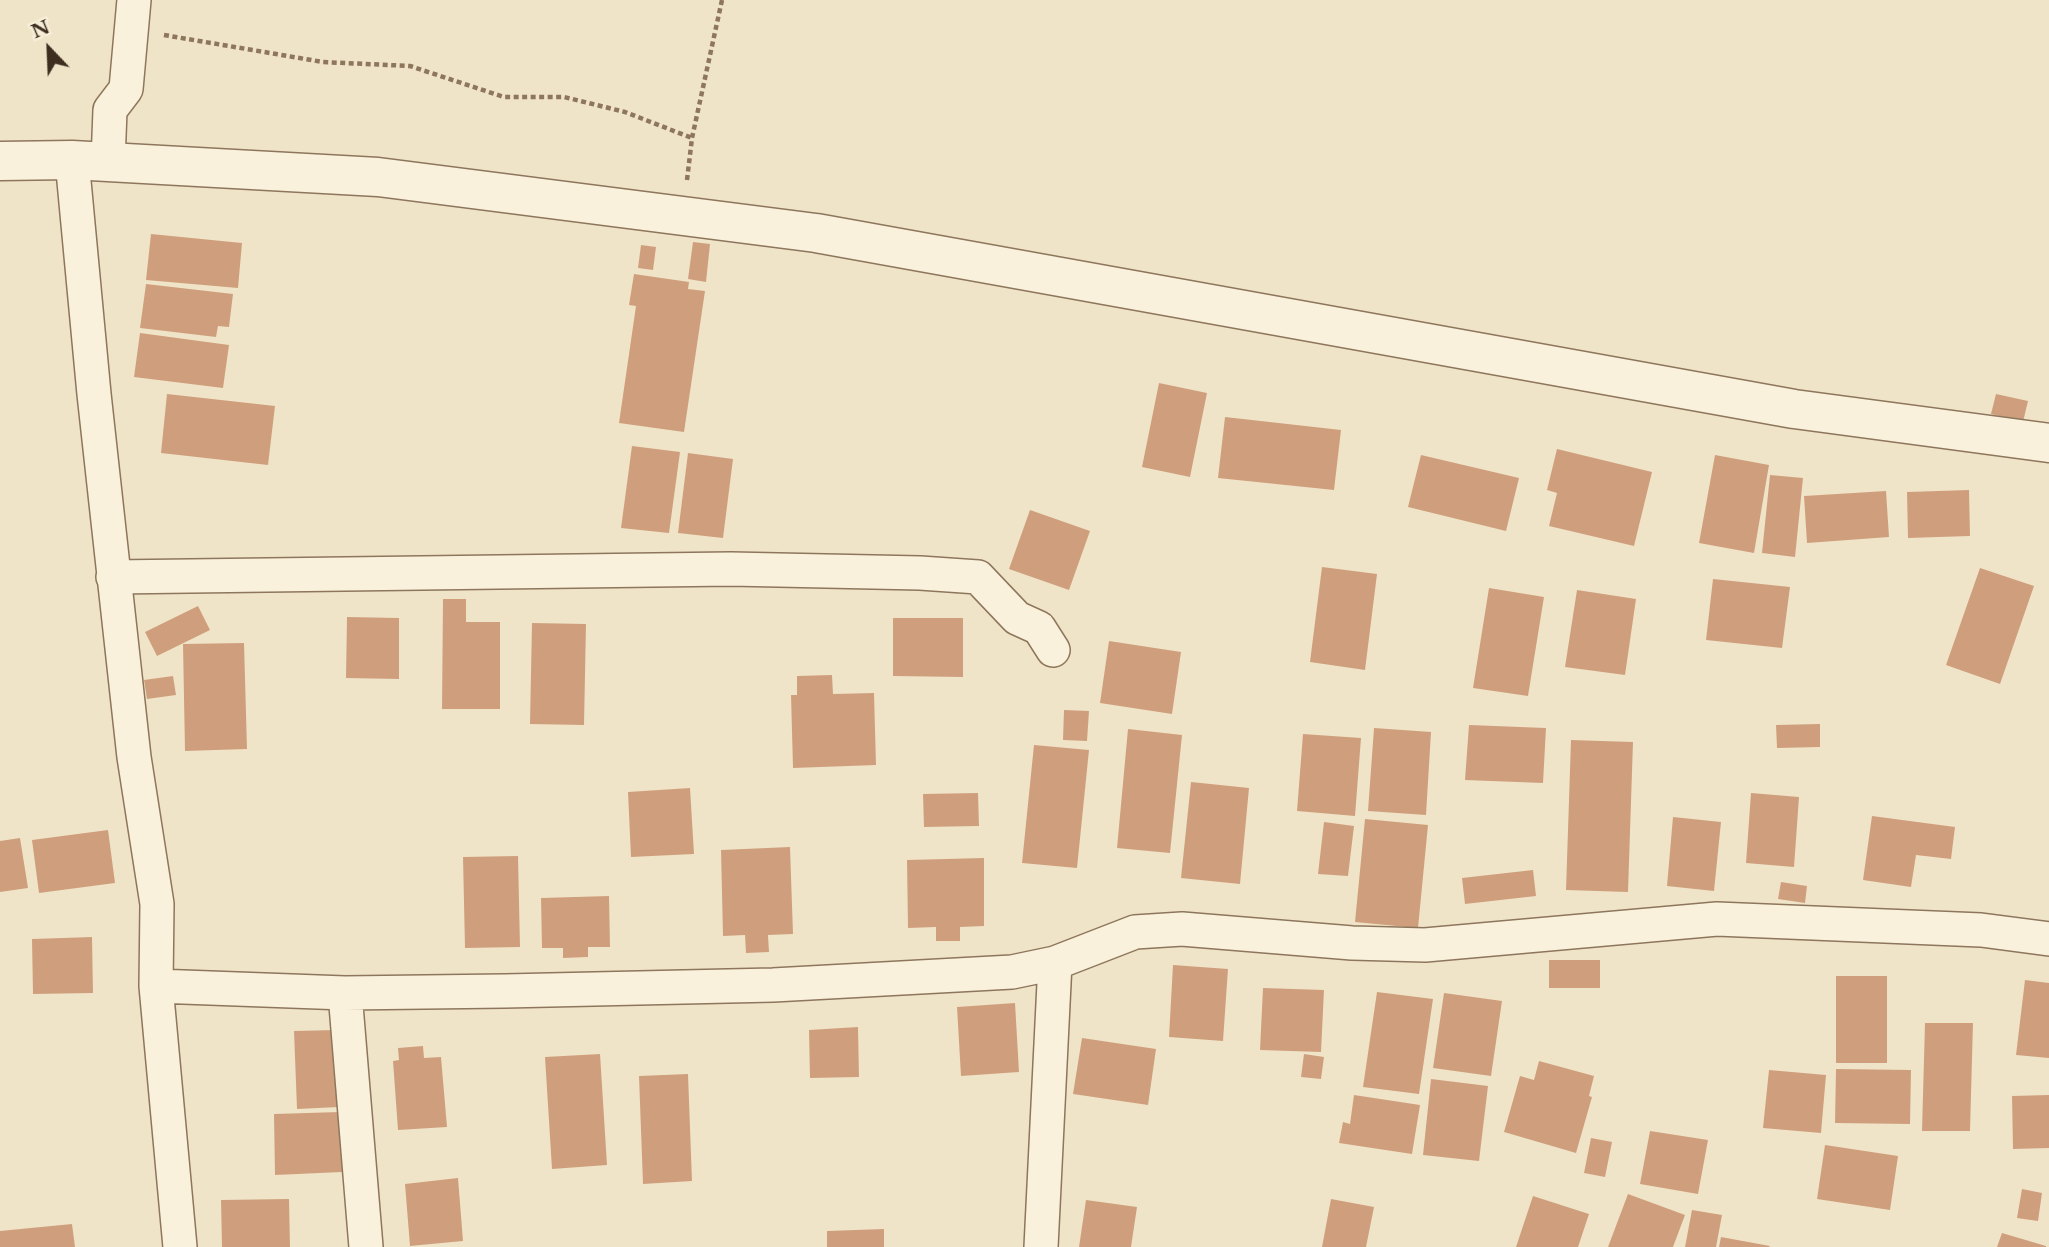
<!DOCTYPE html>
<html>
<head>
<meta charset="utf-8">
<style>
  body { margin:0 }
  #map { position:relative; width:2049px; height:1247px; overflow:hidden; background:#f0e4c8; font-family:"Libre Baskerville",serif }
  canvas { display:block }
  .north { position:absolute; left:14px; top:14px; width:70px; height:70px; -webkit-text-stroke:5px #f7eed8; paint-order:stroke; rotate:337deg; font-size:19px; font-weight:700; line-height:28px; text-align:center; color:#3d2e20 }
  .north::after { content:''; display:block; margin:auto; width:24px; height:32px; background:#3d2e20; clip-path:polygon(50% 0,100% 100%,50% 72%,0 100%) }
</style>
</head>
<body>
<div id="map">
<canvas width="2049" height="1247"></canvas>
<div class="north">N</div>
</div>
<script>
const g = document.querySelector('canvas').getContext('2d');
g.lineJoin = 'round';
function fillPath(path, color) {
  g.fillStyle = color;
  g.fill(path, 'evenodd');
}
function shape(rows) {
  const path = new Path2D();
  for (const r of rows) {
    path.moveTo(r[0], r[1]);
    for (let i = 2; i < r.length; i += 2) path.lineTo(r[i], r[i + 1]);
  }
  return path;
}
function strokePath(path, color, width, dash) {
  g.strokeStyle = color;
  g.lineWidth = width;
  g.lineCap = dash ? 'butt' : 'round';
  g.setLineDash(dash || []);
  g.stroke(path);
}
fillPath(shape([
  [151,234,242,243,238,288,146,280],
  [693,242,710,244,706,282,688,279],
  [641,245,656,247,653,270,638,268],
  [634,274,689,282,688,289,705,291,684,432,619,423,636,306,629,305],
  [146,284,233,294,229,327,218,326,216,337,140,328],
  [140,333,229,345,223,388,134,377],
  [1159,383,1207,393,1190,477,1142,467],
  [167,394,275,406,268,465,161,453],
  [1996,394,2028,401,2023,422,1991,414],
  [1225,417,1341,430,1334,490,1218,478],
  [632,446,680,452,669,533,621,528],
  [1557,449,1652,472,1634,546,1549,526,1557,493,1547,490],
  [688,453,733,459,723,538,678,533],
  [1421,455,1519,478,1506,531,1408,507],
  [1715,455,1769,465,1754,553,1699,543],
  [1770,475,1803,478,1795,557,1762,553],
  [1969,490,1970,536,1908,538,1907,492],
  [1886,491,1889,537,1807,543,1804,496],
  [1030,510,1090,531,1069,590,1009,569],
  [1322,567,1377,574,1365,670,1310,662],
  [1980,568,2034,586,2000,684,1946,665],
  [1713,579,1790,587,1782,648,1706,640],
  [1489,588,1544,597,1528,696,1473,688],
  [1577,590,1636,599,1625,675,1565,667],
  [443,599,466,599,466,622,500,622,500,709,442,709],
  [198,606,210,630,157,656,145,632],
  [347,617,399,618,399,679,346,678],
  [893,618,963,618,963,677,893,676],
  [532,623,586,624,584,725,530,724],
  [1109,641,1181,652,1172,714,1100,703],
  [244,643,247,749,185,751,183,644],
  [832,675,833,694,874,693,876,765,793,768,791,695,797,695,797,676],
  [173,676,176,695,147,699,144,680],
  [1064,710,1089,711,1087,741,1063,740],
  [1820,724,1820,747,1777,748,1776,725],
  [1469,725,1546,728,1543,783,1465,780],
  [1374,728,1431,732,1426,815,1368,811],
  [1128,729,1182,735,1170,853,1117,848],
  [1303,734,1361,738,1355,816,1297,811],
  [1571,740,1633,742,1628,892,1566,890],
  [1034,745,1089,750,1077,868,1022,863],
  [1191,782,1249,788,1240,884,1181,878],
  [690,788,694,854,631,857,628,792],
  [978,793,979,826,924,827,923,794],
  [1751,793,1799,797,1794,867,1746,863],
  [1872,816,1955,827,1951,859,1916,855,1911,887,1863,880],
  [1673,817,1721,822,1714,891,1667,886],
  [1365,819,1428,825,1418,928,1355,922],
  [1324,822,1354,826,1348,876,1318,874],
  [108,830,115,883,39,893,32,840],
  [20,838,28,888,0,892,0,841],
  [790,847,793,934,768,935,769,952,746,953,745,935,723,936,721,850],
  [518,856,520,947,465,948,463,857],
  [984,858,984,926,960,927,960,941,936,941,936,927,908,928,907,860],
  [1533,870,1536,896,1465,904,1462,878],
  [1781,882,1807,886,1805,903,1778,899],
  [609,896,610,947,588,947,588,957,563,958,563,948,542,948,541,898],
  [92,937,93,993,33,994,32,939],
  [1549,960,1600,960,1600,988,1549,988],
  [1173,965,1228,969,1223,1041,1169,1037],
  [1836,976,1887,976,1887,1063,1836,1063],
  [2025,980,2049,983,2049,1058,2016,1055],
  [1263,988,1324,990,1321,1052,1260,1050],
  [1377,992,1433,999,1419,1094,1363,1087],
  [1444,993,1502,1001,1491,1076,1433,1068],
  [1015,1003,1019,1072,961,1076,957,1007],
  [1925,1023,1973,1023,1970,1131,1922,1131],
  [858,1027,859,1077,810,1078,809,1030],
  [336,1030,339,1107,297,1109,294,1031],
  [1082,1038,1156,1049,1148,1105,1073,1094],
  [423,1046,424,1058,441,1057,447,1127,398,1130,393,1061,399,1060,398,1048],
  [600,1054,607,1165,552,1169,545,1057],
  [1304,1054,1324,1057,1321,1079,1301,1077],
  [1539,1061,1594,1076,1589,1096,1592,1097,1576,1153,1504,1132,1520,1076,1534,1080],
  [1836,1069,1911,1070,1910,1124,1835,1123],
  [1769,1070,1826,1075,1821,1133,1763,1128],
  [688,1074,692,1181,643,1184,639,1076],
  [1431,1079,1488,1086,1479,1161,1423,1155],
  [1354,1095,1420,1105,1412,1154,1339,1143,1343,1122,1350,1124],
  [2049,1095,2049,1148,2013,1149,2012,1096],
  [340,1112,342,1172,275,1175,274,1114],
  [1650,1131,1708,1140,1698,1194,1640,1184],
  [1591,1138,1612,1142,1605,1177,1584,1173],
  [1825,1145,1898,1156,1890,1210,1817,1199],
  [458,1178,463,1241,410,1246,405,1184],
  [2022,1189,2042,1193,2038,1221,2017,1218],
  [1628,1194,1685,1215,1673,1247,1608,1247],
  [1533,1196,1589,1214,1578,1247,1516,1247],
  [289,1199,290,1247,222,1247,221,1200],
  [1331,1199,1374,1207,1366,1247,1322,1247],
  [1086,1200,1137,1207,1131,1247,1079,1247],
  [1692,1210,1722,1215,1716,1247,1685,1247],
  [72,1224,75,1247,0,1247,0,1231],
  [884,1229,884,1247,827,1247,827,1231],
  [2002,1233,2046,1246,2046,1247,1997,1247],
  [1721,1237,1770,1246,1769,1247,1719,1247]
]), '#cf9f7d');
const minor = shape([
  [72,160,94,394,134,757,157,904,156,986,180,1247],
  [108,162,110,110,126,89,134,0],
  [113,577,731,569,920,573,978,577,1017,618,1039,628,1053,650],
  [156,986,345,993,505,991,773,985,1012,972,1055,963,1135,932,1182,929,1352,943,1425,945,1717,919,1981,930,2049,939],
  [345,993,366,1247],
  [1041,1247,1055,963]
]);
const tertiary = shape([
  [0,161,72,160,378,177,816,233,1794,409,2049,443]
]);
strokePath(minor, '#8d765c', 36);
strokePath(tertiary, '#8d765c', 41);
strokePath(shape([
  [164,35,323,62,410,66,504,97,564,97,625,112,692,138],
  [687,180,692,138,722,0]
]), '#8d765c', 4.5, [5, 3.5]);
strokePath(minor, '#faf1dc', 33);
strokePath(tertiary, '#faf1dc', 38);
</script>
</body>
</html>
